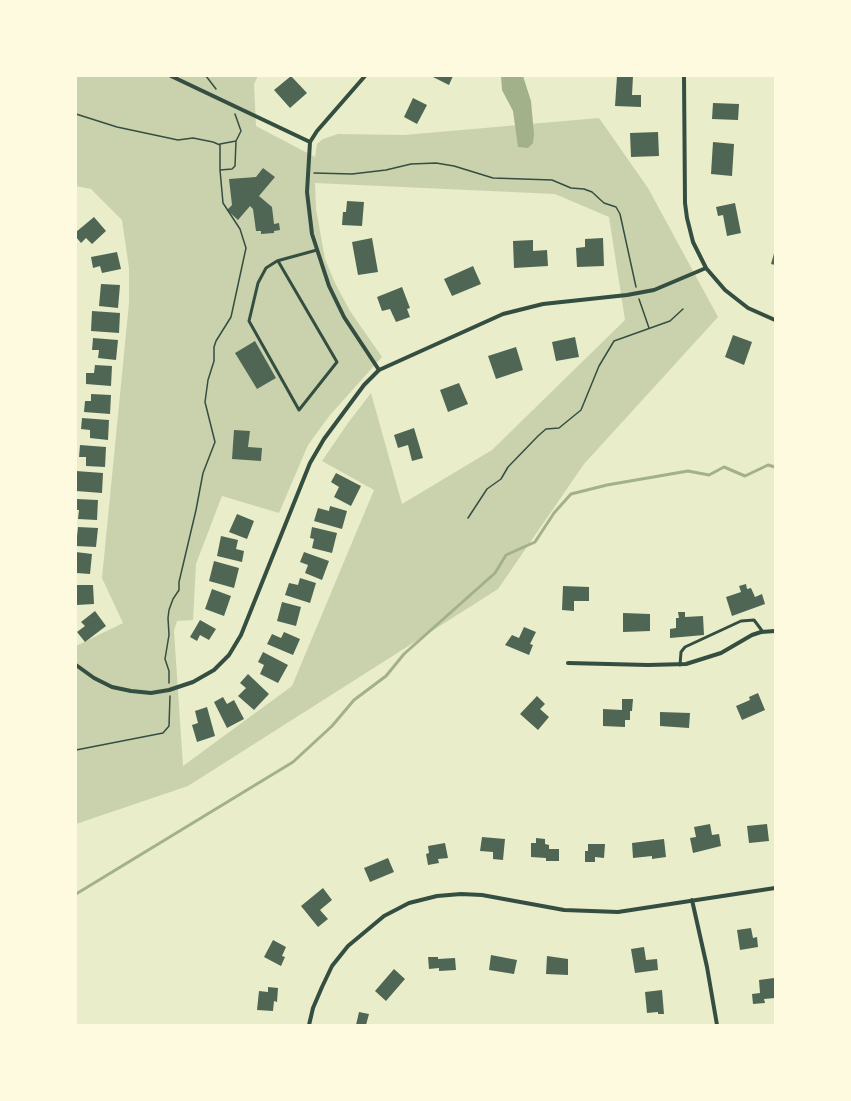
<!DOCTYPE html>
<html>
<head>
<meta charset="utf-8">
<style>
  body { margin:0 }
  #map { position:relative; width:851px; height:1101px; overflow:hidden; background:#e9edc9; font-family:"PT Serif",serif }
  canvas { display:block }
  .frame { position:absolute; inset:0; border:77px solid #fefae0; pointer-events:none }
</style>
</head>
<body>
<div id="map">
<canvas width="851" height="1101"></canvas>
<div class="frame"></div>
</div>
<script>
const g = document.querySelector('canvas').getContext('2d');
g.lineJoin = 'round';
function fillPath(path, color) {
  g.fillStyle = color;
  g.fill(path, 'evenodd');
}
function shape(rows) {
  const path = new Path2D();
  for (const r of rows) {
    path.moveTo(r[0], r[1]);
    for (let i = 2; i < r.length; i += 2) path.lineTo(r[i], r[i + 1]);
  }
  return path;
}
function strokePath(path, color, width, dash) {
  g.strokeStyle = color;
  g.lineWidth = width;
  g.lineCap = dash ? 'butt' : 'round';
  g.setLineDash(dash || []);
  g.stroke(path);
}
fillPath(shape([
  [76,76,258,76,254,84,256,126,315,157,317,144,323,139,338,134,404,135,599,118,648,188,718,317,584,464,498,589,188,786,76,824,76,646,123,623,102,578,129,303,129,268,122,220,91,189,76,186],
  [315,183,555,194,609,217,625,320,492,450,402,504,371,393,348,423,322,461,374,490,292,686,183,766,174,631,177,621,193,620,196,564,222,496,279,513,308,445,330,415,382,357,350,311,335,283,325,259,316,209]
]), '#cad2ad');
fillPath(shape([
  [501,76,523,76,531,101,534,134,533,143,528,148,518,147,513,111,502,90]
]), '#a3b18a');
strokePath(shape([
  [76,894,293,762,332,726,354,700,386,676,404,654,495,573,506,555,535,542,554,513,571,494,607,485,688,471,709,475,724,467,745,476,768,465,775,467]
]), '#a3b18a', 3);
fillPath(shape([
  [291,76,307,93,290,108,274,90],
  [431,76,453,76,449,85],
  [617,76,633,76,632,95,641,95,641,107,615,106],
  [413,98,427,105,417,124,404,117],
  [713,103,739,104,738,120,712,119],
  [658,132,659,156,631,157,630,133],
  [713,142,734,144,732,176,711,174],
  [263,168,275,177,259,196,272,207,274,224,279,223,280,230,274,231,274,233,261,234,261,231,256,231,253,209,250,206,238,220,227,210,232,205,229,179,256,177],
  [347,201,364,202,362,226,342,225,343,212,346,212],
  [735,203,741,233,727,236,723,215,718,216,716,207],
  [94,217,106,231,92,244,86,238,81,243,76,237,76,232],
  [372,238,378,272,358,275,352,242],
  [603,238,604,266,577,267,576,248,585,247,585,239],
  [533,240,533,251,547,250,548,266,514,268,513,241],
  [775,250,775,265,771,264],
  [117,252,121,269,102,273,100,266,93,268,91,257],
  [473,266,481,284,452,296,444,279],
  [101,284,120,285,118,308,99,306],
  [402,287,410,308,407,309,410,317,396,322,390,309,382,311,377,297],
  [92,311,120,313,119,333,91,331],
  [733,335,752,342,744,365,725,357],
  [575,337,579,357,556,361,552,342],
  [93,338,118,340,116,360,98,358,99,350,92,350],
  [255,341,276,378,257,389,235,353],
  [516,347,523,370,496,379,488,356],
  [95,365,112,366,111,386,86,384,86,373,94,373],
  [459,383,468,404,448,412,440,390],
  [91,394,111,395,110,414,84,412,85,401,91,401],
  [82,418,109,420,108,440,90,438,90,430,81,429],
  [414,428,423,458,412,461,408,445,398,448,394,435],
  [234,430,250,431,248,447,262,448,261,461,232,459],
  [80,445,106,447,105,467,86,466,86,457,79,457],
  [76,471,103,473,102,493,76,491],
  [336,473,361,486,351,506,334,497,339,487,331,482],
  [76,499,98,500,97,520,78,519,79,510,76,510],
  [330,506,347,511,342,529,314,521,318,508,329,511],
  [237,514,254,521,247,539,229,532],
  [78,527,98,528,96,547,76,546],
  [312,527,337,533,332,553,312,548,314,539,310,538],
  [221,536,238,540,236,549,244,551,242,562,217,556],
  [76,552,92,554,90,574,76,573],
  [304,552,329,561,322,580,305,573,308,565,300,562],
  [214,561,239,568,234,588,209,581],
  [300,578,316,583,310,603,285,595,289,583,298,585],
  [746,584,747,589,751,588,755,597,762,594,765,604,732,616,726,597,741,592,739,586],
  [76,585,93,585,94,604,76,605],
  [563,586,589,587,589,601,574,601,574,611,562,610],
  [212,589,231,596,224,616,205,609],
  [282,602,301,607,296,626,277,621],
  [95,611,106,626,85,642,77,632,85,626,81,622],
  [678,612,685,612,685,617,703,616,704,635,670,638,670,629,676,628,676,618,679,618],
  [623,613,650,614,650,631,623,632],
  [200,620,216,629,209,640,200,635,197,641,190,637],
  [524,627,536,632,530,644,533,645,529,655,505,645,512,635,519,638],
  [284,632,300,639,293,655,267,644,272,634,281,638],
  [263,652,288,665,278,683,260,674,264,665,258,662],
  [248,674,269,694,254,710,238,696,246,688,240,683],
  [758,693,765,710,742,720,736,706,750,700,749,697],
  [537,696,545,704,540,709,549,717,538,730,520,714],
  [223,697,227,704,234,700,244,719,227,728,214,702],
  [622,699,633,699,632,711,630,711,630,720,625,720,625,727,603,726,603,709,622,710],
  [207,707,215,736,197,742,192,725,198,723,195,711],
  [660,712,690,713,689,728,660,726],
  [710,824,712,835,719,834,721,846,693,853,690,838,696,837,694,827],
  [767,824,769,841,749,843,747,826],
  [482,837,505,839,503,860,493,859,493,852,480,851],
  [536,838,545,839,545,844,549,845,549,849,559,849,559,861,546,861,546,858,531,857,531,843,536,843],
  [664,839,666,857,652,859,652,856,633,858,632,843],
  [445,843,448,858,438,859,439,863,428,865,426,854,429,853,428,846],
  [588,844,605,844,604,858,595,857,595,862,585,862,585,851,588,851],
  [388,858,394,872,370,882,364,868],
  [323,888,332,900,320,910,328,919,318,927,301,906],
  [751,928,753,938,757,937,758,947,740,950,737,930],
  [273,940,286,947,282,956,285,957,281,966,264,957],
  [644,947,646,960,657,959,658,970,635,973,631,949],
  [491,955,517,960,514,974,489,970],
  [547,956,568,959,568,975,546,974],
  [428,957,438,957,438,959,455,958,456,970,439,971,439,968,429,969],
  [394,969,405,979,386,1001,375,991],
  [774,978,775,998,764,999,765,1003,753,1004,752,994,760,993,759,980],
  [268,987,278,988,277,1002,274,1001,273,1011,257,1010,259,991,268,992],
  [662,990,664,1014,658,1014,658,1012,647,1013,645,992],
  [359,1012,369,1014,366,1025,356,1025]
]), '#4f6655');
strokePath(shape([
  [206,76,216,89],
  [76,114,117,127,178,140,193,138,213,142,220,145,220,170,232,169,235,166,236,141,241,131,235,114],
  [220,144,236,141],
  [314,173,352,174,386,170,411,164,436,163,454,166,493,178,552,180,571,188,584,189,592,192,604,203,616,207,620,214,636,287],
  [639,299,649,328],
  [468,518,487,489,501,479,508,467,538,436,546,429,559,428,581,410,599,366,614,341,670,321,683,309],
  [169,683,169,671,165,659,169,635,168,618,169,610,173,599,179,590,179,582,196,510,203,473,215,442,205,402,208,380,214,361,214,347,216,341,231,317,246,248,240,229,223,203,220,170],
  [76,750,163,733,169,726,170,696]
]), '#344e41', 1.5);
strokePath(shape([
  [278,261,337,362,299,410,249,321,258,283,266,268,277,261,284,259,317,250],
  [680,665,681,652,685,647,741,621,754,620,763,632]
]), '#344e41', 3);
strokePath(shape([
  [171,76,310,142],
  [365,76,317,131,310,142,307,192,312,234,329,286,344,317,379,370],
  [684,76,685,203,687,218,693,242,706,268,725,290,748,308,775,320],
  [568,663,648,665,686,664,721,653,752,635,761,632,775,631],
  [76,665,94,678,112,687,131,691,151,693,169,690,193,682,214,670,229,655,241,635,310,463,324,439,364,385,379,370,503,314,543,304,627,295,654,290,706,268],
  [692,900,707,967,717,1025],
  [309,1025,313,1008,322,987,332,966,348,946,384,916,409,903,437,896,461,894,482,895,564,910,618,912,775,888]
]), '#344e41', 4);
</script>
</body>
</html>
